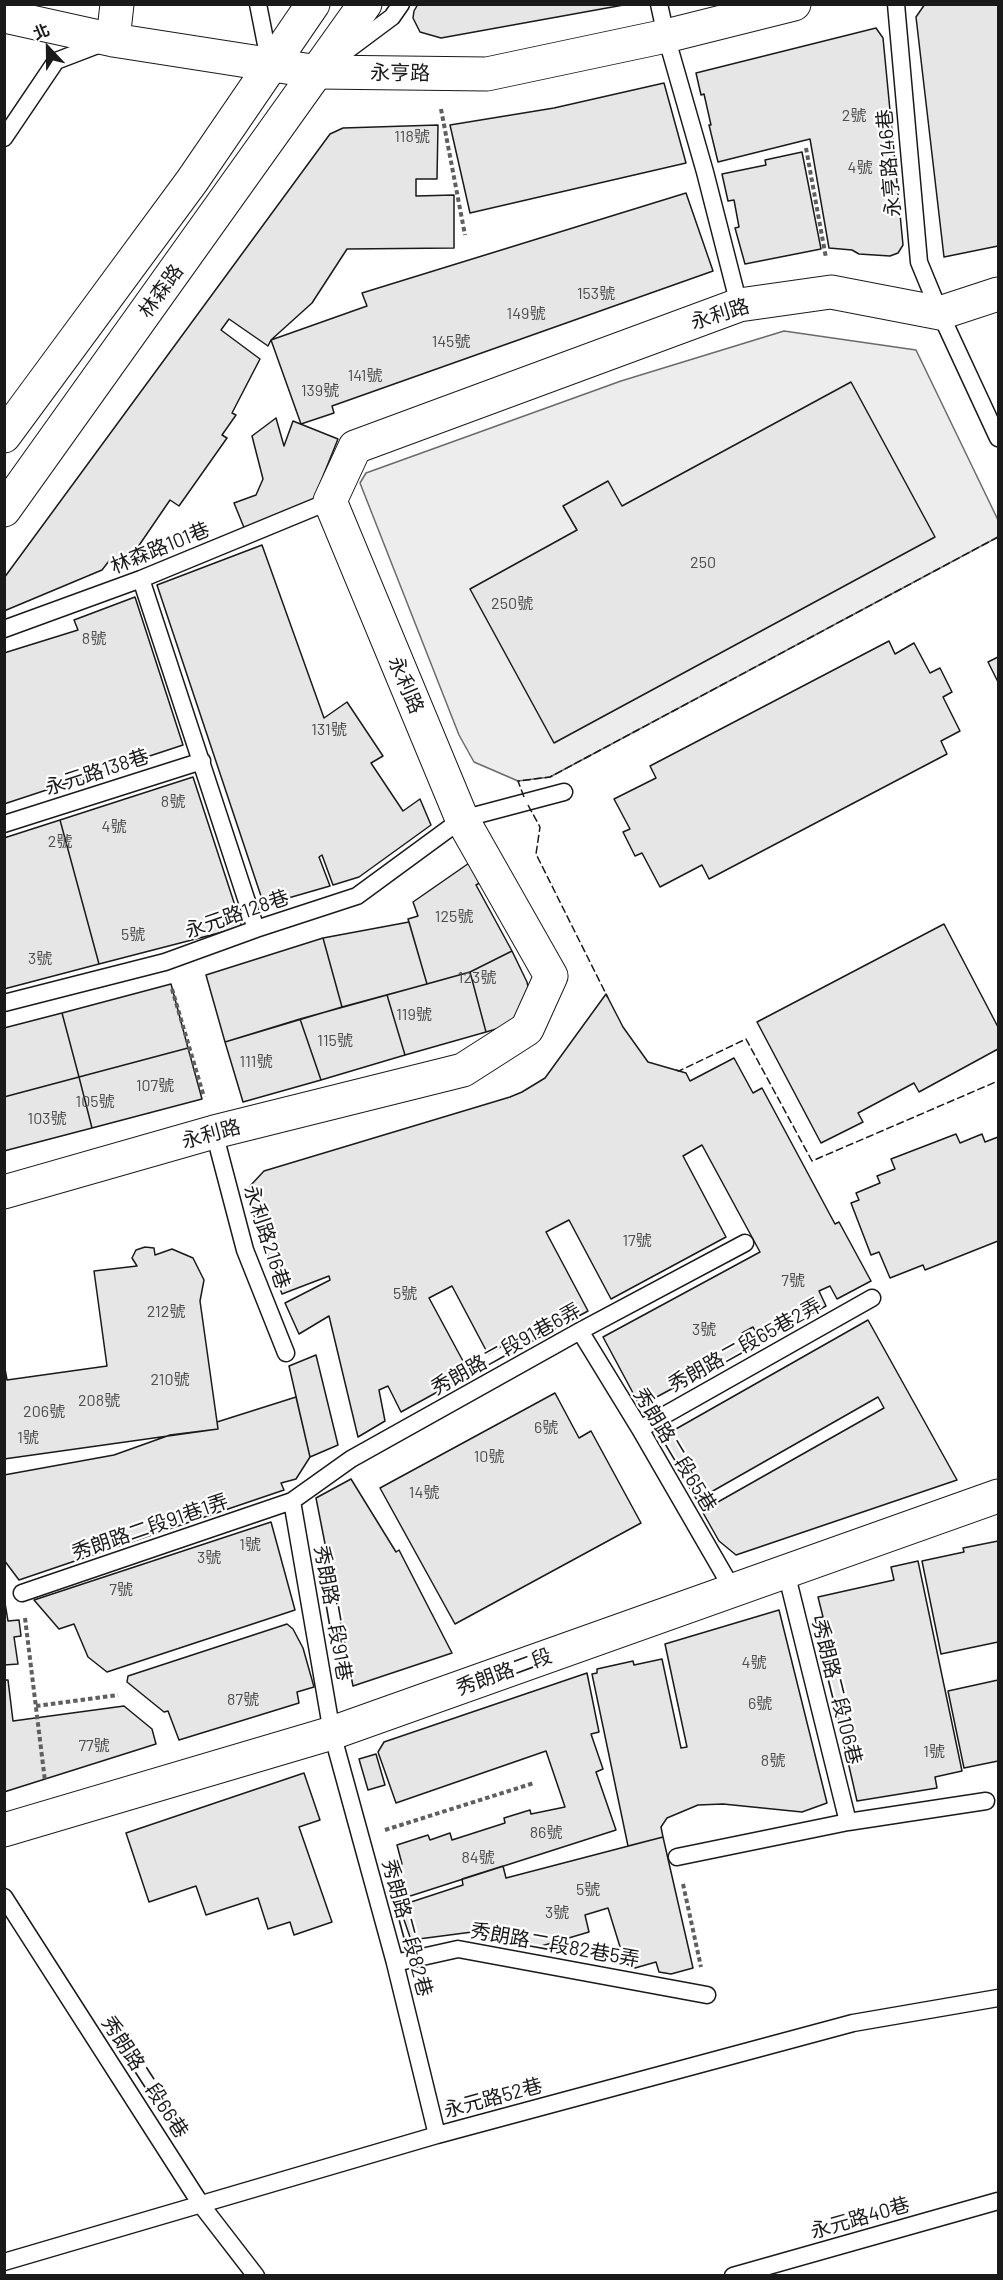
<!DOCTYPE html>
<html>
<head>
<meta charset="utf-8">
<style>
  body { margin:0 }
  #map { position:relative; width:1003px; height:2280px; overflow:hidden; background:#fff; font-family:Barlow,"Noto Sans TC",sans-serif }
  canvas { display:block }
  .frame { position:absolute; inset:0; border:6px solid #1a1a1a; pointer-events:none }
  .north { position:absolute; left:18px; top:18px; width:60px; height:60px; -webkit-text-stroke:4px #fff; paint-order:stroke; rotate:338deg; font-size:16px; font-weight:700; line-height:24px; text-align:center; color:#1a1a1a }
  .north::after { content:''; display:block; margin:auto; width:21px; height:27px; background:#1a1a1a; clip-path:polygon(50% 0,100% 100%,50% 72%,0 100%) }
</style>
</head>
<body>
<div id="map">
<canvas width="1003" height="2280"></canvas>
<div class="frame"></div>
<div class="north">北</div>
</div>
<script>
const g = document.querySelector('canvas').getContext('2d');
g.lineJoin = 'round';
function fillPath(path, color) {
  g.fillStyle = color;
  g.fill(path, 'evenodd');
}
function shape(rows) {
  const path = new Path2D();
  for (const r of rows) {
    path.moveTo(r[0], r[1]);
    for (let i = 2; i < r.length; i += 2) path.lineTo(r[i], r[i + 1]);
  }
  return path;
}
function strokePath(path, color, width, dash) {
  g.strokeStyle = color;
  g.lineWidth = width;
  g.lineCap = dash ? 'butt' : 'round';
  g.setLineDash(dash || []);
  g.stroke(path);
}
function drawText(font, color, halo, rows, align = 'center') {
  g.font = font + ' Barlow,"Noto Sans TC",sans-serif';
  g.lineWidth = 4.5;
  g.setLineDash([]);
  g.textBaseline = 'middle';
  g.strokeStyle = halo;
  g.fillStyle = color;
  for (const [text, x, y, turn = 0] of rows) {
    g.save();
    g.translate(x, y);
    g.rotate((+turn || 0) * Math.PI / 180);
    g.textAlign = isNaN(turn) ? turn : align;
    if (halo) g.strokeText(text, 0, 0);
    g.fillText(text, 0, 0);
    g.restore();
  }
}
const built = shape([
  [784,331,916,350,998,520,998,537,550,777,518,781,474,762,459,735,360,483,366,473,621,381,784,331]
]);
fillPath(built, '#ededed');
strokePath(built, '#6a6a6a', 1.5);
const building = shape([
  [418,4,629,4,441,38,420,32,413,18,414,11,418,4],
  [925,4,998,4,998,246,944,257,916,17,925,4],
  [876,28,883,38,903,245,898,253,890,256,859,254,852,250,829,248,810,139,718,162,709,125,711,125,704,94,701,95,696,73,876,28],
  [664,83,686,163,470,213,450,125,554,108,664,83],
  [438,125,437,179,416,179,416,196,454,195,454,248,347,249,312,303,271,340,268,346,229,319,221,330,260,359,232,413,236,415,222,435,227,438,179,506,170,500,127,563,109,561,102,570,4,611,4,578,330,134,343,128,438,125],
  [802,152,821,249,745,264,735,228,739,227,734,200,728,201,722,174,766,165,765,160,802,152],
  [686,193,713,271,332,406,334,413,301,424,271,340,367,306,362,293,686,193],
  [851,382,935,537,554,743,470,589,577,530,563,506,608,481,622,506,851,382],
  [276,418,284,446,293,421,338,439,313,501,245,530,234,503,256,495,263,479,252,436,276,418],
  [262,545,324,718,347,702,383,756,371,763,403,811,420,799,431,825,359,877,333,885,322,855,319,857,330,886,264,905,157,585,262,545],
  [135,597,183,745,4,804,4,653,78,630,74,620,135,597],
  [889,641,895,654,914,643,930,673,940,668,952,692,943,697,960,731,941,741,947,754,709,879,702,865,660,887,642,853,635,856,623,832,630,829,614,799,656,778,650,766,889,641],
  [998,657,998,682,988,662,998,657],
  [193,777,242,927,99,964,60,820,193,777],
  [60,820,99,964,4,989,4,838,60,820],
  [472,861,483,881,476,885,512,951,470,972,427,984,408,919,418,916,413,902,472,861],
  [409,922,427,984,342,1007,323,938,409,922],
  [944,924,998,1027,998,1049,919,1092,914,1083,858,1113,863,1122,821,1143,757,1022,944,924],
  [323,938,342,1007,225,1042,206,975,323,938],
  [512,951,527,982,531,999,513,1024,486,1032,470,972,512,951],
  [470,972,486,1032,405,1055,387,995,470,972],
  [171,984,188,1048,79,1077,62,1013,171,984],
  [606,994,623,1027,648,1062,686,1073,690,1081,734,1058,753,1093,762,1088,835,1224,839,1222,871,1281,837,1299,830,1286,819,1291,826,1306,760,1341,753,1327,742,1333,749,1347,640,1406,603,1337,760,1252,702,1145,683,1156,726,1237,611,1299,569,1220,546,1232,588,1311,514,1351,509,1342,488,1354,452,1286,429,1298,470,1374,401,1412,388,1386,379,1390,385,1421,358,1437,329,1316,299,1334,285,1303,330,1280,329,1276,282,1294,249,1201,250,1186,264,1171,510,1097,522,1092,545,1078,606,994],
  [387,995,405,1055,321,1080,300,1019,387,995],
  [62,1013,79,1077,4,1097,4,1028,62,1013],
  [300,1019,321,1080,243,1102,225,1042,300,1019],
  [188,1048,202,1099,92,1128,79,1077,188,1048],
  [79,1077,92,1128,4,1151,4,1097,79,1077],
  [956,1134,960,1143,982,1134,985,1142,998,1137,998,1241,925,1270,923,1265,890,1278,879,1252,871,1255,851,1203,859,1200,856,1193,880,1183,877,1176,895,1169,891,1159,956,1134],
  [145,1247,154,1248,155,1255,172,1249,193,1258,204,1280,200,1301,218,1429,4,1459,4,1363,7,1380,107,1366,94,1271,137,1266,132,1258,136,1250,145,1247],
  [868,1320,957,1480,736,1555,719,1541,702,1511,884,1408,878,1397,697,1500,660,1438,868,1320],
  [316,1355,338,1445,310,1457,289,1366,316,1355],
  [555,1393,579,1438,591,1431,641,1523,455,1624,380,1488,555,1393],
  [296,1397,310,1457,296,1479,281,1483,284,1490,19,1580,4,1560,4,1475,114,1455,170,1435,218,1429,217,1422,296,1397],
  [351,1479,396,1552,399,1550,452,1653,353,1686,316,1498,351,1479],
  [271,1522,295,1610,107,1672,88,1657,74,1624,59,1629,34,1600,271,1522],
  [998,1541,998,1642,941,1654,922,1561,964,1552,963,1548,998,1541],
  [918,1561,962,1771,935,1777,937,1788,857,1801,815,1618,823,1617,818,1597,894,1580,891,1567,918,1561],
  [4,1597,8,1621,19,1620,21,1636,14,1637,18,1664,4,1665,4,1597],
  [779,1610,827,1803,802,1812,723,1804,698,1805,667,1818,661,1827,663,1837,628,1846,592,1674,597,1673,597,1669,633,1661,634,1665,662,1659,681,1748,687,1747,665,1644,779,1610],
  [287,1624,293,1629,303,1648,314,1687,297,1692,299,1703,179,1740,168,1711,164,1712,127,1682,128,1676,287,1624],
  [587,1673,599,1732,591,1734,603,1769,596,1772,616,1830,404,1898,394,1867,402,1864,397,1845,428,1835,430,1840,450,1833,452,1840,505,1823,504,1818,530,1810,531,1814,565,1807,546,1751,396,1803,378,1752,384,1742,587,1673],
  [4,1680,8,1680,13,1721,124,1706,152,1729,156,1744,4,1792,4,1680],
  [998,1680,998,1761,964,1768,948,1691,998,1680],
  [376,1754,385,1785,368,1790,359,1759,376,1754],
  [304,1773,320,1820,299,1827,332,1922,294,1935,290,1922,268,1929,258,1898,206,1915,196,1886,149,1902,126,1833,304,1773],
  [663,1837,693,1968,671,1974,659,1972,656,1962,635,1968,625,1963,608,1908,585,1915,589,1932,538,1947,503,1942,499,1934,484,1940,480,1931,411,1940,401,1911,406,1909,405,1904,463,1885,462,1879,503,1866,506,1878,663,1837]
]);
fillPath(building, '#e6e6e6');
strokePath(building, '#1a1a1a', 1.5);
const lane = shape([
  [258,4,270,65],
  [659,4,666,36,705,172,739,305],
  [896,4,919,262,940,313,998,438],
  [341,55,392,17,401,4],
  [4,138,56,61,103,43],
  [141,579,256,929],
  [4,629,141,579,330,501],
  [4,824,202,761],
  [4,1003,165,962,256,929,357,896,462,819,564,792],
  [214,1132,245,1250,286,1353],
  [580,1331,640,1429,733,1590],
  [640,1429,872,1298],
  [292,1501,332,1733,395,1963,437,2135],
  [786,1572,848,1822],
  [22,1593,292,1501,351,1459,580,1331,745,1243],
  [677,1857,848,1822,986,1801],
  [4,1897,202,2206,256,2276],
  [395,1963,458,1949,707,1995],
  [4,2262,437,2135,853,2023,998,1998],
  [733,2276,998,2201]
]);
const street = shape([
  [4,16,113,40,318,72,487,74,666,36,794,4],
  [113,40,117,4],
  [4,1192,214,1132,463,1070,527,1029,551,976,462,819,330,501,355,447,739,305,831,292,940,313,998,294],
  [4,1830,332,1733,998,1496]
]);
const secondary = shape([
  [4,436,192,181,313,4],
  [4,510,365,4]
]);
strokePath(lane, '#1a1a1a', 19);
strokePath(street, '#1a1a1a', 35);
strokePath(secondary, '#1a1a1a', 35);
strokePath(shape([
  [441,109,465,235],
  [806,148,826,258],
  [172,989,204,1097],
  [25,1618,45,1781],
  [36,1706,118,1695],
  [385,1830,534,1783],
  [683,1884,701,1967]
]), '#5f5f5f', 4, [4.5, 3]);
strokePath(lane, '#fff', 16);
strokePath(street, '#fff', 33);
strokePath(secondary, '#fff', 33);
strokePath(shape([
  [524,797,518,781,550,777,998,537],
  [528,805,540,827,536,854,608,998],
  [676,1070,679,1071,746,1039,812,1161,998,1081]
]), '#1a1a1a', 1.5, [8, 3]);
drawText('16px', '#4d4d4d', null, [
  ["2號",854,116],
  ["118號",412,137],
  ["4號",860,168],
  ["153號",596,294],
  ["149號",526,314],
  ["145號",451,342],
  ["141號",365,376],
  ["139號",320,391],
  ["250",703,563],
  ["250號",512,604],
  ["8號",94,639],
  ["131號",329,730],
  ["8號",173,802],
  ["4號",114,827],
  ["2號",60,842],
  ["125號",454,917],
  ["5號",133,935],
  ["3號",40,959],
  ["123號",477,978],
  ["119號",414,1015],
  ["115號",335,1041],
  ["111號",256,1062],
  ["107號",155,1086],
  ["105號",95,1102],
  ["103號",47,1119],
  ["17號",637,1241],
  ["7號",793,1281],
  ["5號",405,1294],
  ["212號",166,1312],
  ["3號",704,1330],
  ["210號",170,1380],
  ["208號",99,1401],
  ["206號",44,1412],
  ["6號",546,1428],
  ["1號",28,1438],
  ["10號",489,1457],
  ["14號",424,1493],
  ["1號",250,1545],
  ["3號",209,1558],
  ["7號",121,1590],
  ["4號",754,1663],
  ["87號",243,1700],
  ["6號",760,1704],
  ["77號",94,1746],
  ["1號",934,1752],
  ["8號",773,1761],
  ["86號",546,1833],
  ["84號",478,1858],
  ["5號",588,1890],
  ["3號",557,1913]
]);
drawText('20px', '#1a1a1a', '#fff', [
  ["永亨路",400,73,1],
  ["永亨路146巷",889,163,-95],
  ["林森路",161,291,-54],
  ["永利路",720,314,-17],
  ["林森路101巷",160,548,-22],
  ["永利路",406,685,67],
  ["永元路138巷",97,772,-18],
  ["永元路128巷",237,914,-19],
  ["永利路",211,1134,-15],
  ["永利路216巷",267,1237,72],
  ["秀朗路二段65巷2弄",745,1345,-29],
  ["秀朗路二段91巷6弄",506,1349,-29],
  ["秀朗路二段65巷",675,1450,59],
  ["秀朗路二段91巷1弄",150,1527,-19],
  ["秀朗路二段91巷",333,1613,80],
  ["秀朗路二段",504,1672,-20],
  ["秀朗路二段106巷",837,1692,76],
  ["秀朗路二段82巷",407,1928,75],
  ["秀朗路二段82巷5弄",555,1945,10],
  ["秀朗路二段66巷",145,2077,57],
  ["永元路52巷",493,2098,-15],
  ["永元路40巷",860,2218,-16]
]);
</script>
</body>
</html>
